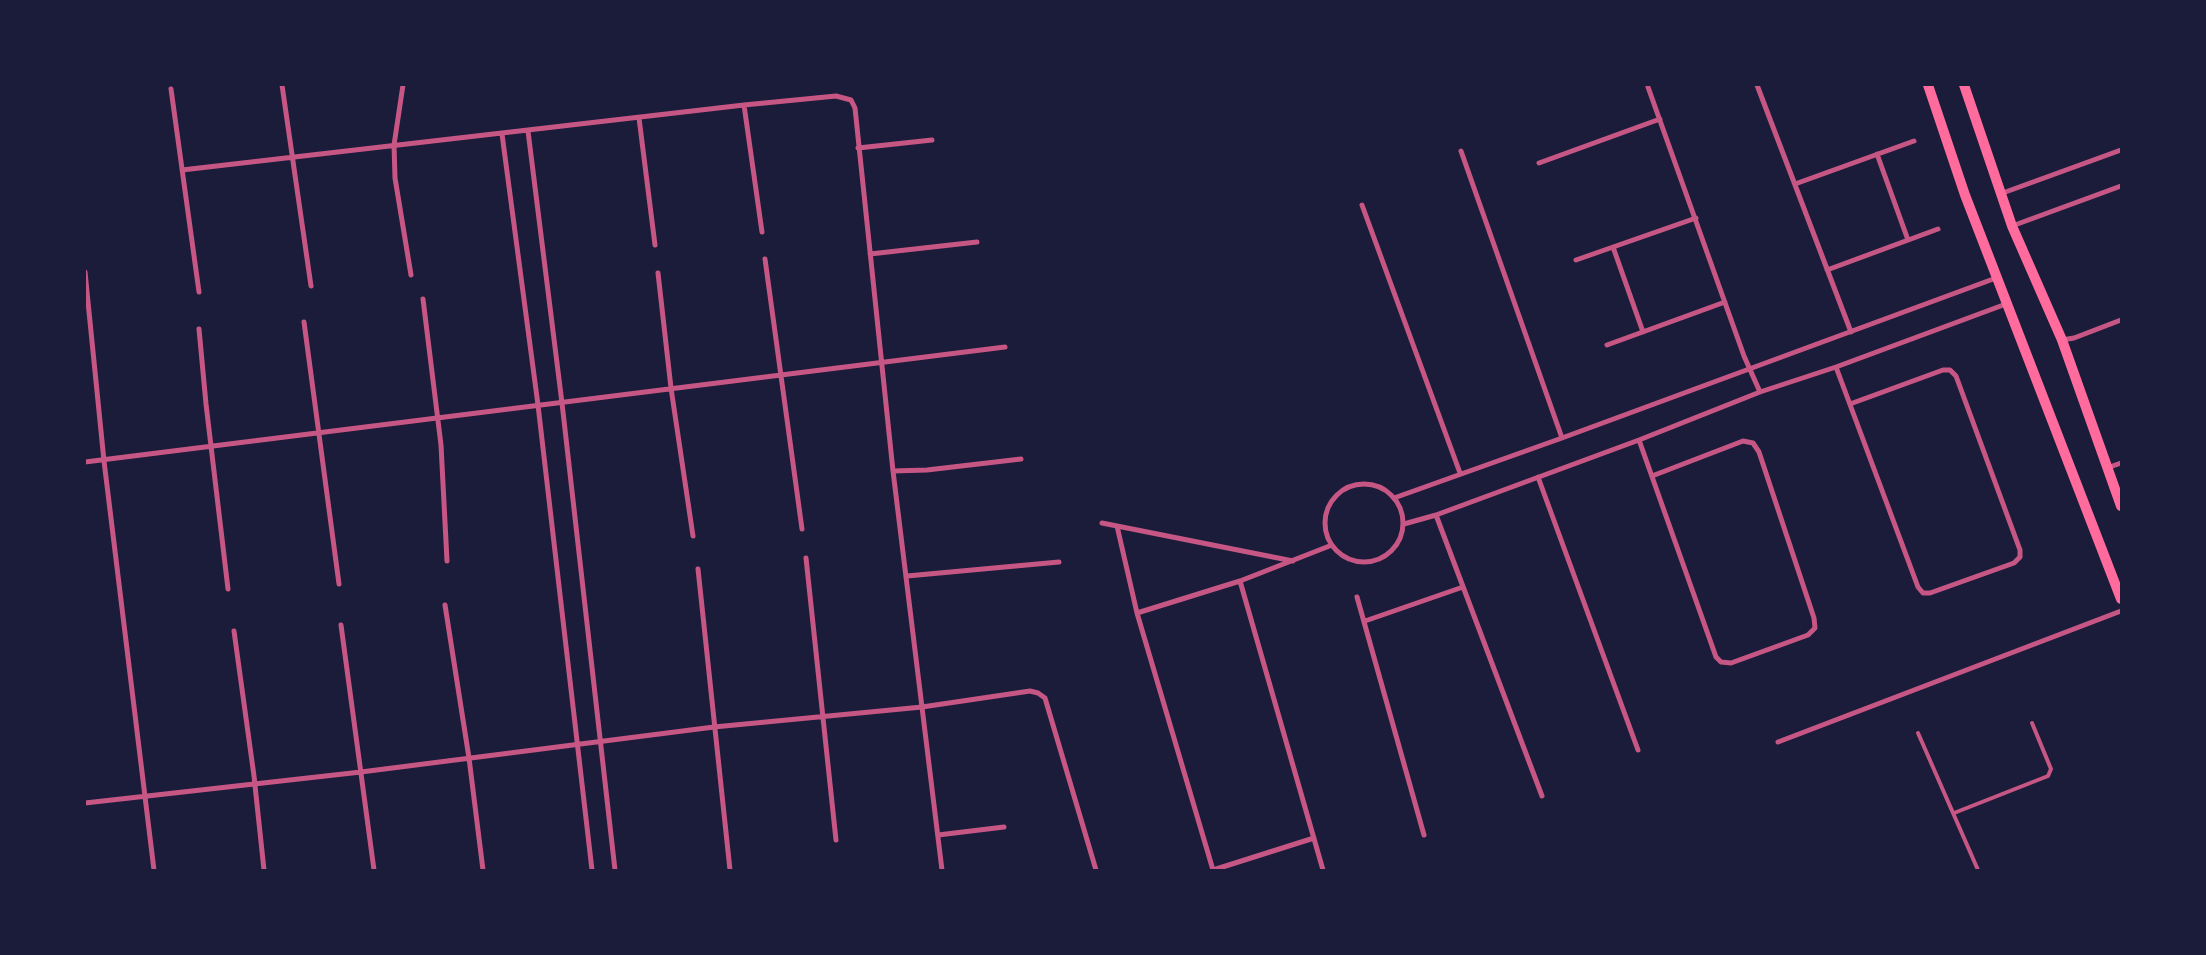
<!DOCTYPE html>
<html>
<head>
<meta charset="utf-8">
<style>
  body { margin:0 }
  #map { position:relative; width:2206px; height:955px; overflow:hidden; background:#1b1b3a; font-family:Quicksand,sans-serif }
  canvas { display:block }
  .frame { position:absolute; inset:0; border:86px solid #1b1b3a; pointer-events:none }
</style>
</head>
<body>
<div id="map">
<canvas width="2206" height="955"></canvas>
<div class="frame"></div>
</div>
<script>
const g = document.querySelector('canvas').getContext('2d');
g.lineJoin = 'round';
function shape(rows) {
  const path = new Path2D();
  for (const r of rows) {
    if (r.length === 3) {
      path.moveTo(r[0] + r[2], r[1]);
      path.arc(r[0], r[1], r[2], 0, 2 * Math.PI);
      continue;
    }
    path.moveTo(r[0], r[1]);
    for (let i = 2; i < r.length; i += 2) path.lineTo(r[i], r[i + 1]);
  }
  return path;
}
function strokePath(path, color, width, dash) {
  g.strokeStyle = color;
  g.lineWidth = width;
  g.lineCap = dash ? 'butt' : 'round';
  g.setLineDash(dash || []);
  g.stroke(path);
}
strokePath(shape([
  [1918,733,1978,870],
  [1954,813,2048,776,2051,769,2032,723]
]), '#c65784', 4);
strokePath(shape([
  [282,85,311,286],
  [403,85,394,145,395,178,411,275],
  [1757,85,1851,332],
  [1648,87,1744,356,1760,392],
  [171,89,199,292],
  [744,105,762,232],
  [639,118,655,245],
  [528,131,562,403,615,870],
  [502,134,538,405,592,870],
  [858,148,932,140],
  [1461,151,1562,438],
  [1877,154,1908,240],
  [1539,163,1660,119],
  [182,170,744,105,836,96,851,100,855,108,893,471,942,870],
  [1795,184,1914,141],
  [2000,194,2121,150],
  [1362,205,1460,473],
  [2012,226,2121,186],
  [1613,247,1643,332],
  [870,254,977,242],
  [765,259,802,529],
  [1576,260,1696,218],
  [1827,270,1938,229],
  [85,272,104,461,154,870],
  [658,273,671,388,693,536],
  [423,299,441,445,447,561],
  [304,322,339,584],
  [199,329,206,404,228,589],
  [2062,340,2074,338,2121,320],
  [1607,345,1725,302],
  [1836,367,1918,587,1923,593,1930,593,2014,563,2020,557,2020,550,1956,376,1950,370,1943,370,1850,404],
  [1639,440,1716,657,1721,662,1731,663,1808,635,1815,628,1814,618,1759,452,1753,443,1743,441,1652,476],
  [85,462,1005,347],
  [2107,468,2121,463],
  [893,471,927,470,1021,459],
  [1538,477,1638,750],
  [1364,523,39],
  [1394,498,1562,438,1996,278],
  [1436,515,1542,796],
  [1102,523,1293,561],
  [1404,524,1436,515,1639,440,1760,392,1836,367,2006,304],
  [1117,526,1137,613,1213,870,1314,838],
  [806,558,836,840],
  [698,569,730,870],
  [907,576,1059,562],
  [1240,581,1323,870],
  [1357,597,1424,835],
  [445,605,469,758,483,870],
  [1137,613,1240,581,1332,545],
  [1365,621,1463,587],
  [341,625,374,870],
  [234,631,254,776,264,870],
  [1778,742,2121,611],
  [85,803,361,772,714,727,922,707,1030,691,1038,693,1045,698,1096,870],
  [938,835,1004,827]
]), '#c65784', 5);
strokePath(shape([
  [1928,85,1965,195,2121,599],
  [1964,85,2012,226,2062,340,2121,506]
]), '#ff6b9d', 10);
</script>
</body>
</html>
